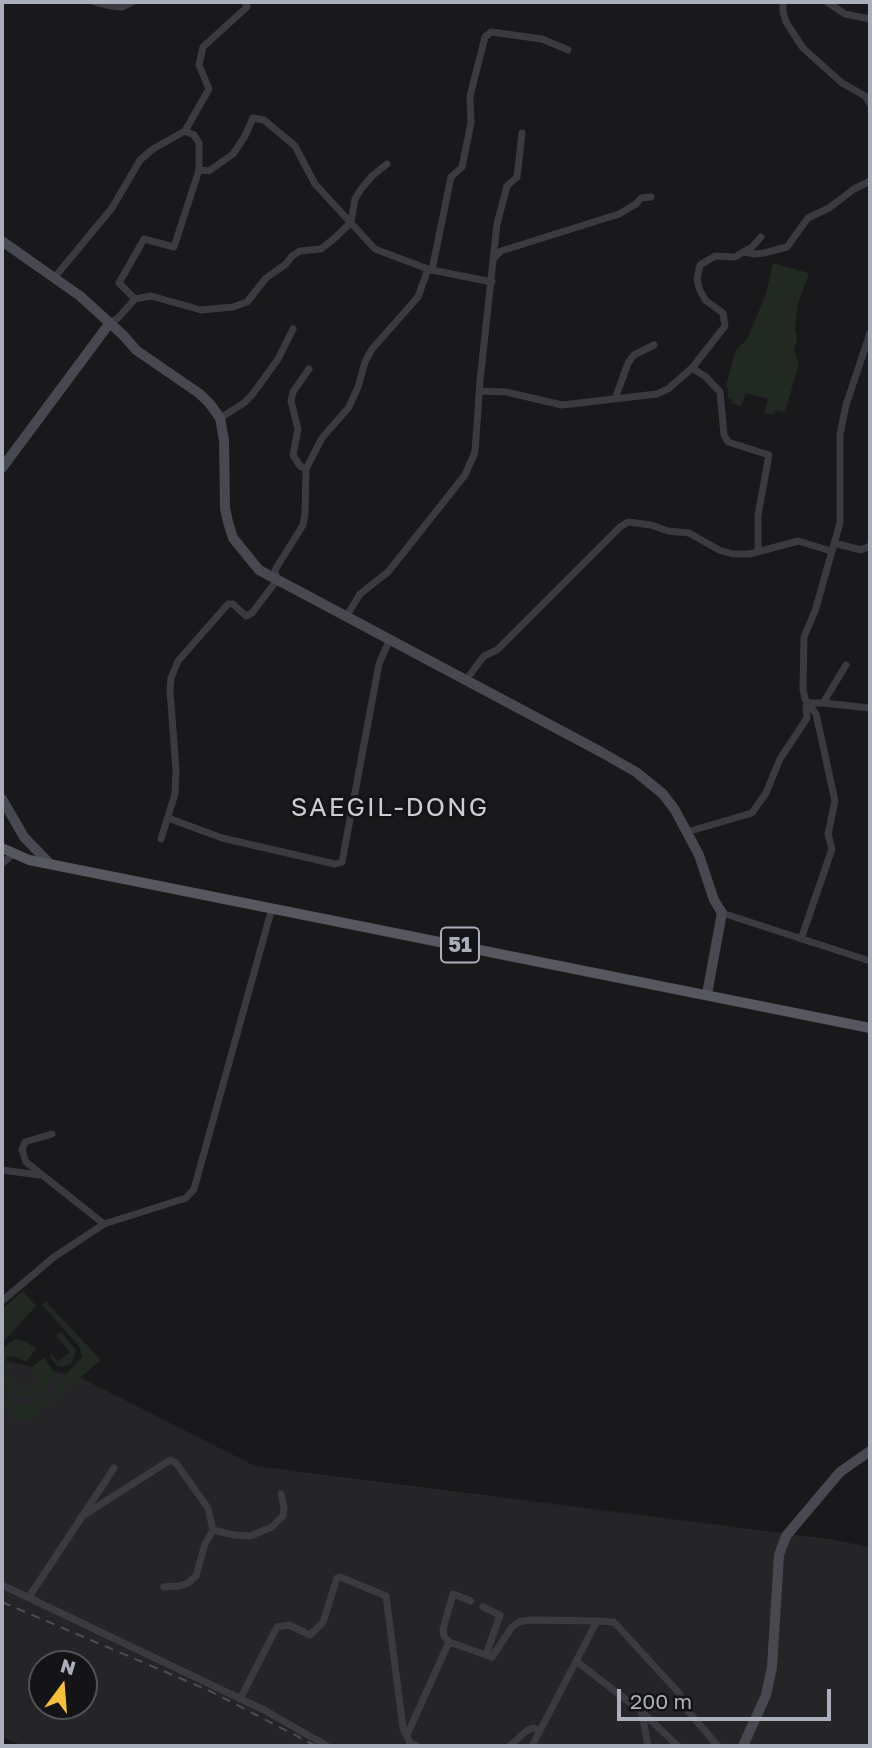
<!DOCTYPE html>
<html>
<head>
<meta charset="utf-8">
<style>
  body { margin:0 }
  #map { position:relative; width:872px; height:1748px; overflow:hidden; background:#19191b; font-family:"Golos Text",sans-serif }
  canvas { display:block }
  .frame { position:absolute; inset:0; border:4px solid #abafbb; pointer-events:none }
  .north { position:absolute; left:28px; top:1650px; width:70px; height:70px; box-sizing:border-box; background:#141416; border:2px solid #505258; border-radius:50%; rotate:16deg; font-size:19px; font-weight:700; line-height:28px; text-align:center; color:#abafbb }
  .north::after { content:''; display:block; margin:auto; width:24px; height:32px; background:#f5c037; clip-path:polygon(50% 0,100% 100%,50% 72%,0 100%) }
  .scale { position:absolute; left:617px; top:1689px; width:214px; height:32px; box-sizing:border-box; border:4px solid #abafbb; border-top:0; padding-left:9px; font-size:21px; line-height:24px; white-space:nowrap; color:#abafbb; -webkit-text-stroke:5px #141416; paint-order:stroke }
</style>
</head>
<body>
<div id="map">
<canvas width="872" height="1748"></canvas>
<div class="frame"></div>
<div class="north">N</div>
<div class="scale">200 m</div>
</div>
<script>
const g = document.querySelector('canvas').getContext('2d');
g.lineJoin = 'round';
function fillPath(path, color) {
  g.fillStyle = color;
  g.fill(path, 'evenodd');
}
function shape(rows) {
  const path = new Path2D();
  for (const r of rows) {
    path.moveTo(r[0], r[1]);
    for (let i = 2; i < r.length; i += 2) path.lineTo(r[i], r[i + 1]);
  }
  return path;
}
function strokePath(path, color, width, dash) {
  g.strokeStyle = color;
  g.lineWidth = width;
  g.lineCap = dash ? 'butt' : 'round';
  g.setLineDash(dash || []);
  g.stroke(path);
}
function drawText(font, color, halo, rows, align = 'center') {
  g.font = font + ' "Golos Text",sans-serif';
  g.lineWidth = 6;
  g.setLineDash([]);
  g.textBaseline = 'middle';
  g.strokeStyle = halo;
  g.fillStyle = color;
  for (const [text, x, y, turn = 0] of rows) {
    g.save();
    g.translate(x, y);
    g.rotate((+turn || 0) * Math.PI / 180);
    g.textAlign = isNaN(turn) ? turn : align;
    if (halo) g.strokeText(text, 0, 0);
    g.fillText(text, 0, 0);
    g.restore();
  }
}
fillPath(shape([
  [2,1360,79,1377,255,1466,829,1539,870,1547,870,1746,24,1746,2,1737],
  [42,1664,84,1664,84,1706,42,1706]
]), '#252528');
fillPath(shape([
  [773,263,809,273,797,307,795,329,797,338,794,351,799,364,785,412,776,410,774,415,764,413,768,399,746,393,741,406,731,403,732,399,728,397,728,388,726,386,735,351,747,339,766,294],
  [23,1291,36,1306,2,1343,2,1309],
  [46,1302,101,1360,31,1418,16,1421,2,1405,2,1388,13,1401,30,1405,47,1395,82,1357,79,1346,42,1305],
  [61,1332,76,1350,71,1364,61,1367,57,1366,49,1355,51,1354,58,1361,70,1352,56,1336],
  [15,1339,25,1341,36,1349,26,1362,15,1356,8,1357,4,1363,6,1372,20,1386,27,1389,36,1385,37,1375,31,1368,44,1357,55,1375,42,1393,27,1399,15,1395,2,1383,2,1349]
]), '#212922');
strokePath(shape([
  [95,2,111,6,122,7,132,2],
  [783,2,783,12,786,22,803,48,842,83,865,96,870,104],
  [827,2,845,14,870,19],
  [199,170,199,143,194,135,185,131,209,89,199,65,203,47,247,7,245,2],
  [745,252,754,254,764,253,787,247,808,218,829,208,854,189,870,181],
  [494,258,501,251,619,214,636,204,641,198,651,197],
  [432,270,492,282],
  [54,278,112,208,140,160,153,149,185,131],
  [135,299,151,296,201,310,233,307,247,302,266,278,286,264,292,256,300,251,321,249,336,237,351,222,355,199,361,189,372,176,387,164],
  [109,324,118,318,135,299,119,283,144,239,174,247,199,170,209,171,233,154,245,136,253,118,264,120,295,146,315,184,375,249,428,269],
  [692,368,706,377,720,392,724,435,728,442,769,455,758,515,758,551],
  [480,391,506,392,562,405,657,394,668,389,692,368,725,326,723,313,705,300,699,288,697,279,700,265,715,256,735,257,752,247,761,237],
  [615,399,628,363,634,355,654,345],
  [220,418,244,403,252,395,278,359,293,329],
  [306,469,300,466,293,455,298,429,291,401,293,392,309,369],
  [834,543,861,550,870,546],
  [346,617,360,594,388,572,465,475,475,452,480,381,497,224,507,186,517,177,522,133],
  [466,680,484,656,497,650,620,527,628,522,651,525,668,531,689,533,719,550,733,554,750,554,798,541,831,551],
  [823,703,870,708],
  [168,818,222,838,335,864,342,862,379,664,389,641],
  [687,832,752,813,766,793,780,759,807,718,806,706,809,703,823,703,846,665],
  [161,839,175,794,176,770,170,690,171,678,178,661,228,604,233,604,246,616,252,613,277,580,275,570,303,525,305,514,306,469,322,438,349,407,358,387,365,362,372,349,418,297,428,269,432,270,451,177,462,167,471,123,470,96,485,37,491,32,542,39,568,50],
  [2,864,13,854],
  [722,913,870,961],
  [801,939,832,849,828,834,835,801,816,714,805,699,803,689,804,637,815,611,840,523,840,434,846,405,870,333],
  [52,1134,25,1142,22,1150,26,1162,104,1224],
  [2,1170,39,1175],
  [2,1301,54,1257,104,1224,186,1198,194,1189,272,908],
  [81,1517,170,1460,176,1463,208,1508,213,1530,205,1544,196,1576,188,1583,180,1586,164,1587],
  [213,1530,234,1535,250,1536,272,1527,283,1516,284,1507,281,1494],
  [2,1585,264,1710,327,1746],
  [29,1597,114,1468],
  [483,1607,500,1615,486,1655],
  [449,1642,444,1636,443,1629,453,1594,471,1601],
  [576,1661,642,1712,678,1746],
  [240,1699,277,1627,289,1625,310,1635,323,1622,337,1578,340,1577,386,1596,403,1728,410,1743,417,1746],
  [642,1713,648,1746],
  [407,1735,449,1642,492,1657,512,1627,519,1622,529,1620,597,1621],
  [510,1746,526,1731,533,1728,540,1731],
  [532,1746,597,1621,614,1622,679,1693,681,1703,718,1746]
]), '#3a3a40', 7);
strokePath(shape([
  [2,241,80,296,124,336,136,350,200,394,210,404,220,418,224,440,225,508,228,522,233,538,259,570,601,752,636,772,663,794,675,810,699,855,714,900,722,913,707,994],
  [2,468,109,324],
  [2,799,24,837,50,864],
  [743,1746,766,1695,772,1667,779,1555,786,1536,840,1472,870,1451]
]), '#484950', 10);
strokePath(shape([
  [2,848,29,860,870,1028]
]), '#56575f', 10);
strokePath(shape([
  [2,1602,210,1691,316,1746]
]), '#4d4e55', 2, [9, 7]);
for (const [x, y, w] of [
  [460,945,38]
]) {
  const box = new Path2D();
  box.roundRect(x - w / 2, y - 17.5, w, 35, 5);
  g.fillStyle = '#141416';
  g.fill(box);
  strokePath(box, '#abafbb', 2);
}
drawText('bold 21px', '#abafbb', null, [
  ["51",460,945]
]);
g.letterSpacing = '2px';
drawText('26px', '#ccced7', '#141416', [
  ["SAEGIL-DONG",390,808]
]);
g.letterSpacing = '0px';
</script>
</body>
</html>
